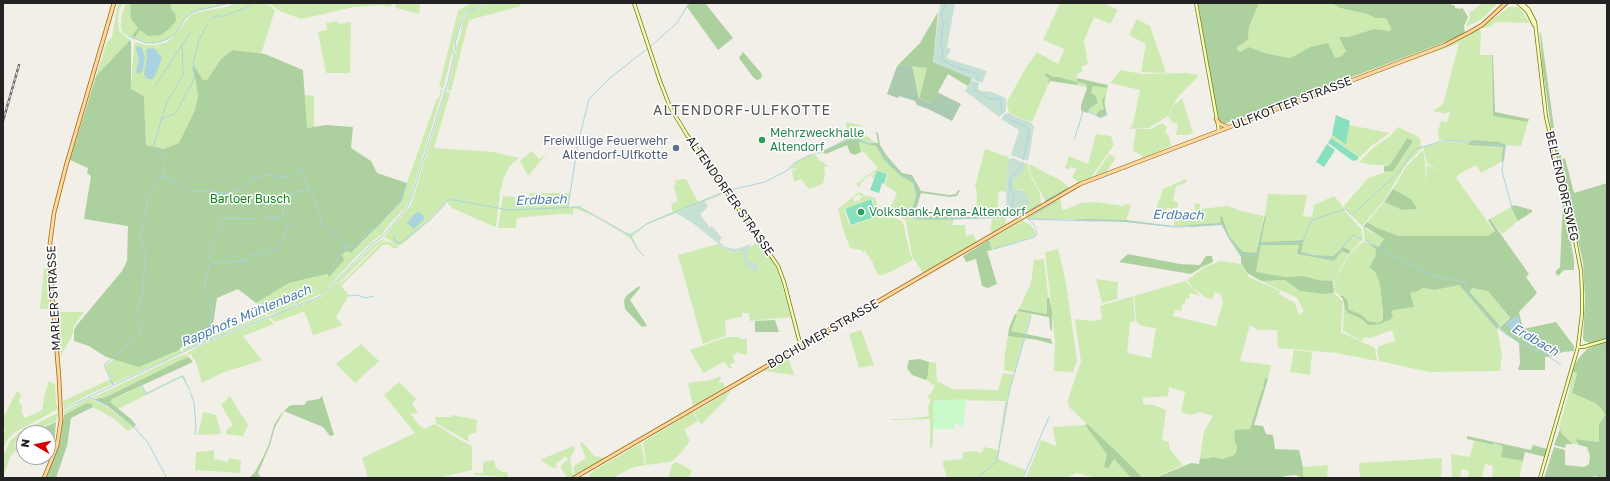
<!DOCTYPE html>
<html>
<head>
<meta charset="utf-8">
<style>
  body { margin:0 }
  #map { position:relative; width:1610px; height:481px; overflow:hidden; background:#f2efe9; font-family:"Golos Text",sans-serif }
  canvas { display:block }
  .frame { position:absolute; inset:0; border:4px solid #222; pointer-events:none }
  .north { position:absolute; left:16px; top:425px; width:40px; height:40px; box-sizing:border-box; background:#fff; border:1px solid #a7a7a7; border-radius:50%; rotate:279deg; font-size:11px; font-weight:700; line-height:16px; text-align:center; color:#222 }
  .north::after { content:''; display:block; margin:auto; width:14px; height:18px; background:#d40000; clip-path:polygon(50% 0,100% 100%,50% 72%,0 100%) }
</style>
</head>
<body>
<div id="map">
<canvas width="1610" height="481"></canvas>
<div class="frame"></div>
<div class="north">N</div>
</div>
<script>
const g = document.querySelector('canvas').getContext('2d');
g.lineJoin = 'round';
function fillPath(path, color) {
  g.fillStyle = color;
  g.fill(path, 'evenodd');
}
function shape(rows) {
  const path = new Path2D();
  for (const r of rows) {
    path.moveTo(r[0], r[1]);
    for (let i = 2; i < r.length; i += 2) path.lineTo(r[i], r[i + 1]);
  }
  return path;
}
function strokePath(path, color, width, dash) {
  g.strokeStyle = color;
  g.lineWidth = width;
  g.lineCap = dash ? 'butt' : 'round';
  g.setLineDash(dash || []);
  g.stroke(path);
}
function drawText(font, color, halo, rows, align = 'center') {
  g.font = font + ' "Golos Text",sans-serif';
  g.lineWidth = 3;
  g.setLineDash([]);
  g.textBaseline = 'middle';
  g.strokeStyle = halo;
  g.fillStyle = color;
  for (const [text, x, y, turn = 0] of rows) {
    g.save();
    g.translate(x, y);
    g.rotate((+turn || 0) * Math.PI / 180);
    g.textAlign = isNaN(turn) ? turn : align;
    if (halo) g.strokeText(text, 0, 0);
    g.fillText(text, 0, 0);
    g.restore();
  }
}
fillPath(shape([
  [118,3,123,3,119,10,118,20,119,30,121,33,130,40,96,76,107,42,112,37],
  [126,3,232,3,194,12,185,19,174,35,168,39,153,44,133,39,123,33,121,28,121,18],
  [236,3,266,3,275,10,261,54,232,50,221,59,207,80,203,80,195,67,192,67,196,82,198,96,195,110,179,143,164,149,146,145,144,96,131,89,134,44,136,42,145,45,155,45,161,49,156,45,167,42,172,38,191,15,199,12,226,7],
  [268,3,392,3,391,7,381,5,354,7,301,19,280,11],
  [395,3,420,3,419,14,396,8],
  [471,3,483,3,480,6,468,11,461,18,443,89,441,88,441,86,439,87,458,11],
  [486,3,520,3,521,6,469,20,451,91,447,90,453,66,455,52,461,33,462,21,470,11,482,7],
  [1060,3,1103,3,1118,10,1110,24,1094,17,1084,41,1088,64,1081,67,1083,71,1077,74,1077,82,1086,84,1087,88,1077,85,1077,82,1059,77,1053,77,1051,75,1048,85,1032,122,1012,115,1008,110,1007,102,1024,71,1037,52,1058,64,1065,49,1043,40],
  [1259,3,1334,3,1333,4,1340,8,1367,14,1375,18,1386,18,1391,28,1390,31,1374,29,1348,37,1340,37,1347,51,1342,56,1334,58,1299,53,1290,58,1265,53,1249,47,1240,52,1237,47,1248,40,1249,27],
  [1483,3,1498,3,1482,19,1466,27,1470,17,1469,13],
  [1509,7,1518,7,1520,9,1530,23,1496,22,1490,27,1481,28],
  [1137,19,1150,26,1166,73,1141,72,1146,44,1129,35],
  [337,21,338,24,351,22,350,73,326,73,318,32,327,30,326,23],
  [1479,29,1481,32,1480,55,1492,55,1493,115,1528,122,1521,146,1506,145,1498,142,1475,140,1469,142,1445,140,1439,141,1438,131,1441,121,1447,122,1450,112,1447,112,1447,114,1433,111,1443,104,1459,43,1397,66,1457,42],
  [912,66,927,68,919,99],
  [1121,70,1142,74,1187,73,1198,75,1198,77,1177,98,1168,116,1149,128,1130,129,1133,124,1140,90,1110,83],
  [1093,86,1107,88,1104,110,1096,113,1095,115,1089,113,1090,108,1097,104,1097,98,1091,93],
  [441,89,443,90,410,199,405,208,387,227,381,236,378,235,377,236,380,237,375,239,353,260,323,293,279,312,268,315,256,303,289,283,327,274,329,276,344,252,347,251,351,253,402,201,407,183,437,98,439,98],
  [446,91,450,93,434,148,494,152,519,158,509,167,504,177,499,195,500,195,496,226,495,227,452,208,447,202,419,230,401,245,397,246,390,240,384,237,390,229,411,205],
  [305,95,314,96,314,127,306,128],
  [1182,98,1193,133,1188,135,1176,135,1178,124,1172,122,1168,117,1174,105],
  [846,122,864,126,856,126,855,130,863,135,864,134,875,142,868,143,857,138,846,138],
  [1162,123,1167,127,1165,133,1169,135,1171,146,1143,158,1142,155,1133,151,1136,129,1151,129],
  [1349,125,1390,133,1371,146,1360,157,1331,138,1332,135,1346,143],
  [1398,127,1417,136,1420,139,1422,148,1405,166,1385,199,1362,226,1346,210,1344,206,1368,178,1393,170,1413,141,1407,138,1390,165,1371,165,1359,162,1374,147,1390,136],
  [1096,134,1111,136,1114,145,1090,179,1080,184,1072,177,1077,169,1070,167,1068,170,1065,168,1069,156,1088,164],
  [1445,141,1468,143,1468,145,1503,147,1501,162,1481,173,1476,165,1459,174,1456,178,1440,172,1427,163,1423,147],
  [859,142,876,146,885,161,913,183,916,195,910,216,936,220,954,219,952,225,965,225,966,236,973,234,977,242,923,273,912,256,906,221,902,218,894,216,889,211,897,193,885,185,888,174,877,171,874,179,871,176,875,174,874,173,863,180,864,182,862,181,860,183,860,186,859,187,856,184,878,168,863,151,861,152],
  [985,149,1008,157,1009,159,1007,168,1006,192,999,191,998,200,998,208,1002,209,1003,214,1005,215,1006,224,992,233,990,226,992,224,991,219,999,218,998,215,976,217,977,192,975,186],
  [1423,150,1425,161,1426,183,1427,165,1440,172,1456,178,1495,232,1488,236,1399,236,1377,228,1367,222,1384,202,1402,210,1416,209,1411,199,1393,189,1406,167],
  [532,151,539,159,547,153,528,176,520,161],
  [1109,154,1116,158,1106,172,1094,177],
  [816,155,820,161,822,161,828,167,824,167,825,175,823,184,809,189,801,179,794,182,792,171,799,168,790,169,794,163,808,156],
  [1026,162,1028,164,1030,175,1040,193,1041,204,1022,216,1021,213,1016,216,1013,212,1018,207,1030,202,1024,190,1015,189,1013,184,1013,180,1018,176,1026,164],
  [1029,164,1060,180,1069,187,1069,189,1046,202,1030,173],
  [686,179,698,202,724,192,726,193,646,225,632,237,638,251,630,238,598,218,577,209,574,208,572,216,571,214,559,214,517,218,516,228,498,228,503,196,515,197,515,201,519,201,520,203,530,199,529,193,569,193,570,191,568,207,579,206,624,232,632,235,647,223,673,212,671,204,678,201,673,185,676,185,675,180],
  [1186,179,1186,183,1176,186,1173,201,1178,202,1177,209,1167,208,1166,213,1176,218,1180,218,1181,213,1195,216,1196,214,1195,210,1195,203,1200,204,1200,209,1228,206,1241,211,1264,216,1256,253,1243,252,1229,236,1222,216,1220,217,1222,223,1174,227,1174,220,1155,212,1163,189],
  [859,192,864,194,863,195,864,197,865,195,869,197,870,196,875,198,881,216,888,213,890,216,900,220,903,223,910,253,913,260,888,273,879,276,874,268,873,263,864,250,864,253,861,250,850,248,844,232,838,209],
  [859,194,862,197,859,200,861,202,872,199,878,216,850,226,844,209,860,203,858,200,855,202,853,198],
  [1268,194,1307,195,1303,216,1312,217,1314,205,1334,196,1342,205,1345,211,1361,229,1363,237,1362,240,1351,251,1343,247,1333,256,1313,255,1301,252,1304,240,1261,242,1266,217,1265,215],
  [1060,198,1062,209,1064,210,1083,202,1084,203,1095,202,1124,206,1125,204,1131,205,1126,220,1026,219],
  [1511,207,1518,221,1502,234,1490,219],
  [1023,221,1032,226,1036,234,1035,236,992,250,989,240],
  [1363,227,1384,239,1378,246,1365,240],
  [383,239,386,240,380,243,371,251,340,282,341,283,381,243,389,241,398,247,394,249,389,245,383,245,341,286,349,295,336,317,343,325,313,335,305,313,303,312,275,322,269,317,321,297,373,245],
  [1364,241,1376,249,1375,257,1369,267,1375,272,1380,284,1383,313,1383,320,1379,323,1368,321,1362,315,1348,309,1343,296,1340,296,1335,292,1334,290,1335,281,1349,254],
  [760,242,775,266,781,280,791,317,750,321,749,313,742,313,742,317,734,318,725,321,726,336,703,344,678,255,718,244,725,249,733,252,742,251],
  [1291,244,1299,245,1297,254,1334,261,1342,251,1348,254,1333,284,1331,281,1318,280,1303,276,1286,277,1256,272,1261,245],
  [1058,249,1066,282,1077,361,1073,372,1054,371,1055,341,1045,252],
  [1044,259,1048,297,1047,298,1048,314,1019,309,1031,283,1034,260],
  [1220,261,1241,264,1249,277,1280,291,1279,294,1295,303,1299,315,1304,311,1297,298,1261,281,1285,280,1300,291,1323,294,1334,293,1343,302,1341,332,1375,348,1377,361,1337,353,1278,348,1277,330,1258,330,1250,325,1240,361,1271,365,1268,379,1266,378,1265,388,1262,390,1250,429,1234,441,1237,446,1236,453,1233,457,1222,459,1213,457,1205,459,1200,458,1204,431,1213,416,1200,412,1190,415,1181,412,1185,392,1169,387,1168,396,1143,398,1143,404,1153,405,1166,410,1162,440,1169,442,1169,448,1183,465,1154,478,1143,478,1069,407,1068,403,1069,396,1081,361,1075,319,1092,321,1102,319,1100,306,1133,296,1135,321,1130,323,1127,353,1151,358,1156,328,1141,326,1136,321,1134,296,1185,281,1201,296,1190,293,1189,299,1186,298,1185,303,1183,303,1181,311,1175,310,1173,316,1216,326,1223,303,1221,295,1215,292,1212,300,1205,297,1193,288,1187,280,1203,268],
  [44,268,47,269,50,309,40,309],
  [1096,279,1118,282,1117,299,1102,303],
  [1459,285,1497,329,1502,354,1500,371,1429,372,1379,361,1377,350,1379,346,1395,341,1392,330,1371,338,1364,337,1362,341,1343,331,1344,304,1345,309,1348,313,1360,318,1364,323,1381,323,1386,322,1392,310,1410,293,1418,291,1423,288,1435,290],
  [1472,288,1489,291,1509,318,1500,326,1470,292],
  [1017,311,1031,314,1025,334,1011,331],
  [56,312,84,312,74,326,72,336,61,355],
  [265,314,267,316,263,318,198,344,185,351,182,349],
  [268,318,274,324,243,336,262,360,222,373,202,383,198,369,195,360,192,357,192,354,189,355,187,353,201,345],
  [861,330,874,365,859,368,849,334],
  [1008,336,1024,338,1015,372,1004,370,1005,352],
  [728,337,740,337,740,339,747,339,747,354,740,354,738,352,733,356,735,362,730,365,732,368,729,368,724,362,703,373,690,350],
  [361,344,379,361,355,383,336,364],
  [179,350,184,352,88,395,64,408,63,401,111,379,105,365,115,359,139,367],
  [1294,350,1312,352,1310,375,1290,372],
  [186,354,189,357,181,360,106,397,92,398,177,357],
  [788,357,794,375,764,371,780,362],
  [929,362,936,363,937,381,952,389,998,390,1003,373,1014,375,1007,400,1005,401,943,400,935,401,933,403,933,443,932,447,930,448,930,419,890,420,891,419,906,419,929,416,928,407,931,399,927,397,931,393,935,386,926,380,928,375],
  [1572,371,1577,373,1572,393,1595,403,1602,409,1605,415,1601,420,1599,442,1576,439,1579,445,1573,444,1562,434,1559,427,1569,392],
  [184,375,190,391,182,377,118,409,110,402,112,399,125,394,141,385,146,393],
  [720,376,721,379,719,381,719,383,723,382,725,387,693,407,688,383,711,380],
  [49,381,55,384,56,403,58,409,14,433,8,439,3,448,3,433,6,430,3,428,3,418,17,391,21,394,19,402,22,406,22,413,25,418,42,410,45,393],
  [399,382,416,399,412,404,418,412,414,414,410,413,419,425,424,429,435,424,455,437,472,446,472,470,438,478,368,478,362,458,415,433,384,395],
  [731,390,724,401,701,425,694,412],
  [230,396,248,425,243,436,226,434,226,430,233,425,221,405],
  [89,398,107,407,134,427,128,431,113,418,93,407,92,404,88,403,64,415,64,411],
  [1005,402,1008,402,998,459,1026,470,1023,478,947,478,942,461,962,459,963,452,976,451,979,453,983,451,984,447,998,450],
  [204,412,216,415,221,434,198,435,203,413],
  [693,412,698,421,684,429,690,441,680,454,671,462,646,465,643,442],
  [58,413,56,421,31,433,24,433,24,436,16,441,15,446,16,447,24,440,24,449,21,454,15,451,11,456,3,476,3,456,10,441,21,431],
  [452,415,477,420,476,428,477,432,468,435,469,442,436,423,435,417,451,417],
  [1085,425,1108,454,1114,459,1131,478,1096,478,1076,473,1067,478,1026,478,1041,440,1056,446,1053,427],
  [1474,441,1492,445,1493,443,1504,446,1502,457,1523,461,1519,478,1492,478,1493,466,1485,464,1482,478,1468,478,1469,471,1462,469,1460,478,1452,478,1451,454,1470,457],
  [582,442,594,456,604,458,574,475,574,466,586,458,580,443],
  [641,443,645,465,631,468,613,478,590,478,589,475,593,471],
  [573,446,575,449,570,458,573,477,571,478,567,478,560,466,568,460,566,456,556,463,556,465,558,467,553,468,540,460],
  [214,450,214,459,228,462,229,458,241,460,240,473,195,470,196,452],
  [1442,458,1441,478,1360,478,1359,463],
  [494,460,496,468,503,472,508,472,507,478,505,477,474,475,474,473,483,473,483,462],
  [676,462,692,470,689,478,668,478,672,465],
  [1328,465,1327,478,1303,478,1303,467]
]), '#cdebb0');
fillPath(shape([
  [132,3,170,3,172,11,175,13,176,21,169,29,161,35,148,36,140,30,135,37,132,36,138,28,131,19,130,6],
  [690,3,705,3,733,38,718,50,687,7],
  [1198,3,1259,3,1249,27,1248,40,1237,47,1238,50,1240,52,1249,47,1265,53,1290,58,1311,47,1328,43,1335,58,1342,56,1346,51,1339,37,1348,37,1374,29,1390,31,1391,28,1386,18,1375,18,1367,14,1340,8,1333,4,1334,3,1344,4,1345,3,1448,3,1455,6,1455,8,1461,9,1462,7,1468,17,1464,26,1465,33,1451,40,1242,118,1223,124,1219,121,1217,114],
  [938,12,933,62,972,78,968,86,948,74,932,103,919,99,927,68,903,65,897,66,920,43],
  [1540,33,1541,33,1554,128,1551,128,1542,64],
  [130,40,131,43,131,89,144,96,146,145,164,149,179,143,195,110,198,96,196,82,192,67,195,67,203,80,207,80,221,59,232,50,265,54,303,70,307,128,326,125,353,127,351,148,371,161,377,173,407,183,402,201,351,253,347,251,344,253,342,255,344,260,329,277,327,274,289,283,256,303,238,289,217,298,213,324,214,332,185,343,179,350,139,367,106,357,89,346,74,341,74,331,76,326,122,271,127,261,128,226,84,219,91,176,87,173,88,168,70,160,96,76],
  [743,52,761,73,762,77,760,79,757,80,753,77,739,58],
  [1492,55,1493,55,1495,112,1529,119,1528,122,1493,116],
  [1046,73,1053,77,1059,77,1077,82,1077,78,1108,85,1104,102,1107,115,1100,118,1095,115,1100,110,1104,110,1102,100,1105,96,1107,88,1093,86,1091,93,1096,96,1098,103,1090,108,1088,113,1081,111,1081,105,1087,88,1086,84,1077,82,1077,85,1050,81,1048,85,1049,78,1045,76],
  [876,132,878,133,880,145,887,156,902,173,912,175,921,191,949,195,956,194,958,190,960,190,957,196,950,197,921,193,914,216,976,217,998,215,999,218,936,220,914,219,910,216,916,195,913,183,899,174,885,161,876,146,859,142,861,152,855,155,850,153,847,145,826,154,820,152,847,140,857,138,868,143,878,143],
  [1407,138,1413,141,1393,171,1384,172,1384,166,1390,165],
  [1474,140,1499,142,1506,145,1504,160,1501,162,1503,147,1468,145,1469,142],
  [1556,150,1559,150,1562,159,1565,158,1574,193,1607,183,1607,338,1590,343,1584,341,1583,339,1585,298,1583,262],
  [1393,189,1411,199,1417,209,1402,210,1384,202],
  [1563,197,1574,260,1574,270,1564,270,1558,276,1555,272,1560,267],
  [1514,205,1532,210,1532,212,1518,221,1511,207],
  [1265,215,1266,217,1261,242,1304,240,1301,252,1313,255,1333,256,1343,247,1351,251,1348,254,1342,251,1334,261,1297,254,1299,245,1261,245,1256,272,1286,277,1303,276,1318,280,1332,281,1333,284,1334,293,1323,294,1300,291,1285,280,1261,281,1247,273,1241,263,1241,257,1228,237,1222,225,1189,227,1189,225,1221,223,1220,217,1222,216,1229,236,1243,252,1256,253],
  [1085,219,1126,220,1173,226,1173,227,1126,222,1067,220],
  [1490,219,1529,274,1526,277,1537,293,1519,312,1523,329,1556,322,1574,346,1574,351,1563,352,1553,356,1545,357,1545,370,1518,370,1520,363,1519,343,1499,328,1510,318,1488,291,1472,288,1470,292,1500,326,1497,329,1459,285,1435,290,1423,288,1418,291,1410,293,1414,307,1393,310,1391,313,1393,316,1391,319,1380,324,1368,325,1360,318,1348,313,1345,309,1343,299,1340,296,1343,296,1348,301,1348,309,1362,315,1368,321,1379,323,1383,320,1383,313,1380,284,1375,272,1369,267,1375,257,1376,249,1366,242,1378,247,1384,239,1367,228,1363,227,1367,222,1377,228,1399,236,1488,236,1495,231,1488,220],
  [989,240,992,250,987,251,997,284,988,288,982,286,976,259,966,262,963,256],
  [1128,254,1180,264,1200,265,1206,256,1212,256,1213,262,1202,267,1191,274,1119,262],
  [639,286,640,288,630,300,646,324,647,326,642,327,625,309,624,301,626,296],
  [1049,297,1052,311,1052,332,1050,328,1049,317,1017,311,1019,309,1047,314,1047,298],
  [1015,314,1017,315,1011,331,1051,339,1052,344,1038,340,1008,336,1009,328],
  [775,320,779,332,755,332,755,321],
  [1607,341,1607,478,1597,478,1596,476,1587,478,1544,478,1554,447,1565,450,1565,465,1584,467,1589,464,1590,456,1587,447,1579,445,1575,439,1599,442,1599,424,1605,415,1602,409,1595,403,1572,393,1577,373,1572,371,1578,359,1587,349],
  [189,357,193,362,112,399,110,402,131,419,136,425,134,427,108,406,94,399,106,397,181,360],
  [920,359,929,362,928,375,926,380,912,375,907,368,909,360],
  [1265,378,1268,379,1254,425,1263,426,1266,434,1273,435,1275,449,1299,450,1303,467,1303,478,1296,475,1284,476,1284,478,1155,478,1191,463,1199,464,1200,458,1205,459,1213,457,1222,459,1233,456,1236,453,1237,446,1234,441,1235,430,1250,429,1262,390,1264,388,1263,387],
  [322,396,334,435,330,436,323,427,284,411,275,427,270,445,258,473,261,478,257,478,256,477,249,478,255,472,261,461,269,444,274,425,281,414,289,406,293,405,304,405,307,401,319,399],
  [87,403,92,404,93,407,71,418,67,446,56,478,46,478,60,442,64,415],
  [56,422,54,445,48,443,48,433,32,433],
  [1087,424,1118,453,1143,478,1131,478,1114,459,1108,468,1104,467,1107,454,1085,425],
  [1560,429,1562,434,1573,444,1566,444,1565,448,1554,445],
  [1467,436,1531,450,1533,445,1547,449,1545,457,1525,452,1523,461,1501,457,1503,446,1493,443,1493,445,1467,439]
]), '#add19e');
fillPath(shape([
  [940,3,955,3,947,47,951,50,946,58,987,71,982,83,933,62],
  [971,80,979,83,978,89,981,91,992,92,1006,98,1006,111,999,117,965,91],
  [1006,113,1009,113,1013,116,1030,122,1034,126,1029,158,1027,161,1011,155,1019,130,1001,119],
  [1013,158,1026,164,1023,172,1013,180,1013,184,1015,189,1025,191,1030,202,1025,206,1018,207,1010,215,1006,216,1007,168,1009,159],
  [704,201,708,205,706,209,700,214,709,227,712,226,722,238,719,241,725,247,736,249,751,244,747,253,747,259,759,267,757,271,745,265,743,251,733,252,725,249,694,224,676,213]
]), '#c6e0d4');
fillPath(shape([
  [903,65,912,66,919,99,931,103,937,92,961,104,952,121,928,109,917,105,915,101,899,96,898,98,887,94,897,66]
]), '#aacbaf');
fillPath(shape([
  [966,399,963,427,955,423,954,424,955,428,953,429,933,429,933,403,943,400]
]), '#c8facc');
fillPath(shape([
  [1336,115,1350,121,1346,144,1332,135],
  [1331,138,1359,157,1357,160,1353,161,1328,143],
  [1327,144,1335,150,1324,167,1316,162],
  [877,171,887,174,884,184,882,183,879,193,870,190],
  [871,199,877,216,851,225,845,209]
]), '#88e0be');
fillPath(shape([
  [137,46,141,47,145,57,143,70,139,74,136,72,139,61,136,49],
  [148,48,155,49,162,58,158,69,153,79,150,79,146,78,144,74,147,57,146,50],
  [419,212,423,215,424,219,414,229,407,223,413,215],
  [1516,316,1518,316,1522,330,1522,333,1519,334,1508,327,1506,324]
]), '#aad3df');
strokePath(shape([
  [946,3,941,14,944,24,942,29,941,47,943,52,941,59,953,66,975,73,978,76,978,81],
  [211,19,216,16,224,16,245,8,253,3],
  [129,36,146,43,159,42,168,39,175,34,184,20,191,13,199,10,230,3],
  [651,46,677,23,689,3],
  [977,83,974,87,975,90,989,99,1001,99,1001,107,1003,113],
  [155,86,190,33],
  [1083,110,1083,106,1085,105,1088,108,1089,112,1100,117,1107,115],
  [1004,115,1010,120,1024,125,1028,129,1029,134,1023,160],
  [161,120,167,102,183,75,182,44],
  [1074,140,1083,112],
  [1441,142,1445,140,1505,146,1502,171,1512,208],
  [817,153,820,153,847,139,856,139,868,144,875,143,878,148,880,148,881,153,884,154,888,163,893,164,899,174,903,177,910,177,913,181,916,192,918,194,911,216,914,218,936,219,1004,217],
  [165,160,161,153,153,148,161,121,163,118,174,114,177,111,194,79,195,69,193,63,199,40,208,23],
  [295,173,303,169,305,180,321,215,320,223,327,229],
  [162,176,172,180,183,187],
  [188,190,194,192,201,191,226,193,240,190,249,180,254,178,265,175,286,177,290,175],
  [730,190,765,182,788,170,794,163,808,156,815,154],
  [446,202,448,200,454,200,509,210,579,207,630,235,650,222,724,192],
  [568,207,578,143,589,99,610,78,647,49],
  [1014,208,1012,204,1015,196,1010,187,1010,182,1011,178,1020,168,1023,162],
  [1010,212,1012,206],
  [1025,213,1040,204],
  [1006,217,1015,217,1022,213,1025,214],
  [265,218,283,217,283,199,291,193,309,190],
  [1028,218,1056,202],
  [1028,219,1095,221,1113,220,1176,227,1222,224,1229,238,1241,254,1257,256,1259,244,1261,243,1302,243,1312,220,1346,209,1352,215,1399,172,1411,154,1416,149,1439,142],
  [1028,219,1037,228],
  [329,230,344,241,346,248,343,250,331,270],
  [631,236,638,250,644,256],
  [394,237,395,242,400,243,430,220,445,204],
  [1365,240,1377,246,1385,252,1435,276,1464,282,1471,297,1498,328],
  [346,248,356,245,369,231,376,228,400,202,406,186],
  [994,249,1035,237,1037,233,1035,229],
  [1300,253,1333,259,1353,235,1362,239],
  [208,260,222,218,257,219],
  [205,292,205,283,209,264,248,260,250,256,254,255,276,249,283,237,287,226,294,223],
  [143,295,145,256,140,234,147,209,147,200,163,173,165,163],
  [206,295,213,303,210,324,211,341],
  [349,296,358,295,365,298,374,296],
  [1500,330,1521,344,1548,356,1561,365],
  [140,383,141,385],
  [113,385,104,365,133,341,139,333,141,327,135,319,142,297],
  [142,386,146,394,182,376,190,390],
  [1010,389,1031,316],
  [190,392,194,402,196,426,195,433,197,434],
  [89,397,108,406,136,429,148,443,167,478],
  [1007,402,1010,390],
  [64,409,198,345,319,297,336,281,373,243,381,238,406,209,411,199,448,82,454,56,453,52,456,48,455,43,462,19,469,11,482,6,484,3],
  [999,448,1007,403],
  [977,478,997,461,999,450],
  [1023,478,1049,417]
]), '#aad3df', 1);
strokePath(shape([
  [1046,201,1068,189]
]), '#aad3df', 2);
const secondary = shape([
  [634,3,660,81,670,107,687,135,778,266,784,282,801,347],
  [1196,3,1219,131],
  [1518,3,1527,11,1534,25],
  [1522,3,1529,10,1535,22,1546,117,1575,240,1581,271,1582,292,1582,314,1578,347,1540,478],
  [1578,347,1583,347,1607,340]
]);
const primary = shape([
  [1216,119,1220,124,1228,127],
  [44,478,57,446,61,420,59,378,50,268,50,243,54,213,66,166,114,3],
  [574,478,1080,184,1445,45,1470,32,1482,25,1506,3]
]);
strokePath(secondary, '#707d05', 4);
strokePath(primary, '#a06b00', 4.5);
strokePath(secondary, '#f7fabf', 2.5);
strokePath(primary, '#fcd6a4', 3);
const rail = shape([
  [3,121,19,65]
]);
strokePath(rail, '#707070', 2.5);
strokePath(rail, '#fff', 1, [3]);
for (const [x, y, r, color] of [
  [762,140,4,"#2e9e5b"],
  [676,148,4,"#5c6f8a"],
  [861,212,4,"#2e9e5b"]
]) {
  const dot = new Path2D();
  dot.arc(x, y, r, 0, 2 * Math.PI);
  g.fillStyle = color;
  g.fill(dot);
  strokePath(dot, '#fff', 1.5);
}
drawText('12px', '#222', '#fff', [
  ["ULFKOTTER STRASSE",1292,103,-21],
  ["BELLENDORFSWEG",1562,186,77],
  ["ALTENDORFER STRASSE",730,196,55],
  ["MARLER STRASSE",54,298,-93],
  ["BOCHUMER STRASSE",823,334,-30]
]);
drawText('12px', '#27864d', '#fff', [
  ["Mehrzweckhalle",770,133],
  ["Altendorf",770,147],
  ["Volksbank-Arena-Altendorf",869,212]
], 'left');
drawText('12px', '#4e5e75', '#fff', [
  ["Freiwillige Feuerwehr",668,141],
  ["Altendorf-Ulfkotte",668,155]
], 'right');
drawText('12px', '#0c8416', '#fff', [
  ["Barloer Busch",250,199]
]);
drawText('italic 13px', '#4a7aab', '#fff', [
  ["Erdbach",541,200,-2],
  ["Erdbach",1178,215,1],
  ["Rapphofs Mühlenbach",246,316,-23],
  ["Erdbach",1535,340,30]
]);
g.letterSpacing = '1px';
drawText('14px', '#555', '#fff', [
  ["ALTENDORF-ULFKOTTE",742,111]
]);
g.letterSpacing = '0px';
</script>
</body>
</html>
